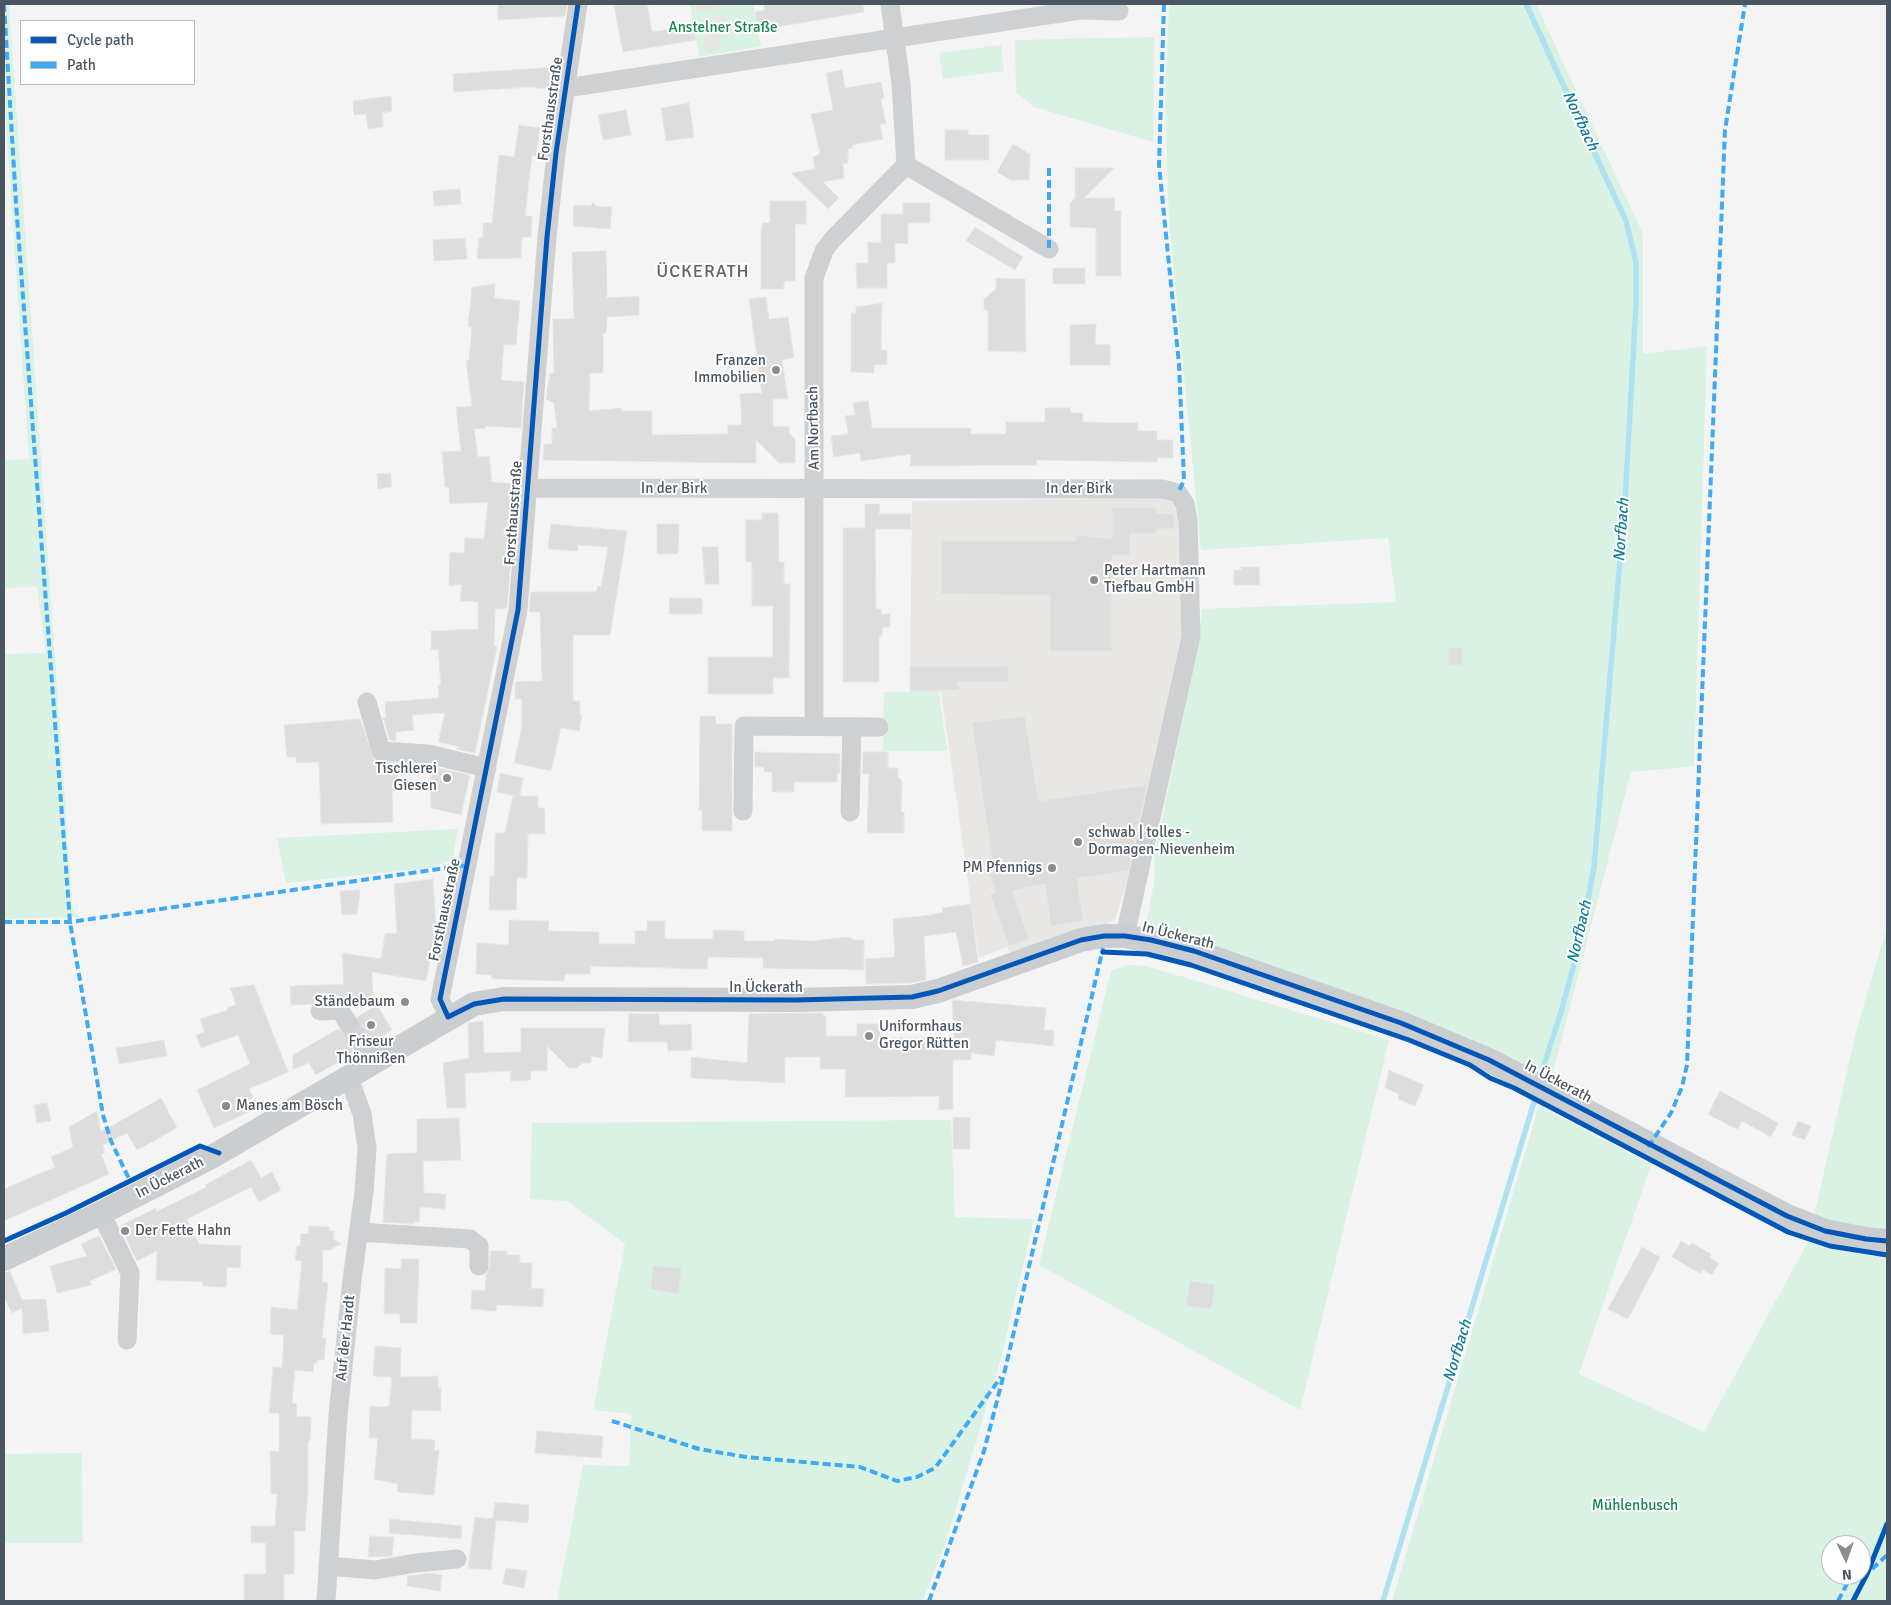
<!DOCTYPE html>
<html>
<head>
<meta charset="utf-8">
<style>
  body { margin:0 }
  #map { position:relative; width:1891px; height:1605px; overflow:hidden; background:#f4f4f4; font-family:Signika,sans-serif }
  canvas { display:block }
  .frame { position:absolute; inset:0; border:5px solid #4a5661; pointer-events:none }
  .legend { position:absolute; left:20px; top:20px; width:175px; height:65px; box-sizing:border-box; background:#fff; border:1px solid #b7bbc0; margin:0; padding:6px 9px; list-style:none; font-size:15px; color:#4a5661 }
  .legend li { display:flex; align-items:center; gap:10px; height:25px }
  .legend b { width:25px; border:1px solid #b7bbc0 }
  .north { position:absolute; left:1821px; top:1535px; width:50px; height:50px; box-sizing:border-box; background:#fff; border:1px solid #b7bbc0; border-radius:50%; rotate:177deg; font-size:14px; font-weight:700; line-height:20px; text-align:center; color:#4a5661 }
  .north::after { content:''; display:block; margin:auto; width:18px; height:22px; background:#868d94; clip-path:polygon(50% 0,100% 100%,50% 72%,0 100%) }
</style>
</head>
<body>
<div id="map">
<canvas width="1891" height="1605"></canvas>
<div class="frame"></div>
<ul class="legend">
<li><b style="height:6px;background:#0057b8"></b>Cycle path</li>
<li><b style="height:6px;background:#3fa9f5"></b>Path</li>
</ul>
<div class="north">N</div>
</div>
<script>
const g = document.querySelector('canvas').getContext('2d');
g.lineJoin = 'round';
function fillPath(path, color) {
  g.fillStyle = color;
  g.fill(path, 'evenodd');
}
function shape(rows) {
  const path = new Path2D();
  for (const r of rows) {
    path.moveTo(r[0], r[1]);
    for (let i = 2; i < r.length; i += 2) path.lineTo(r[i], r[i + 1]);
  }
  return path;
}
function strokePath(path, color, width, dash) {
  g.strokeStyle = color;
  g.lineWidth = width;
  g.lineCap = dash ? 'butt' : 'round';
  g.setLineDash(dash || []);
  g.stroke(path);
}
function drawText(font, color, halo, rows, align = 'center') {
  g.font = font + ' Signika,sans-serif';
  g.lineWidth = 4;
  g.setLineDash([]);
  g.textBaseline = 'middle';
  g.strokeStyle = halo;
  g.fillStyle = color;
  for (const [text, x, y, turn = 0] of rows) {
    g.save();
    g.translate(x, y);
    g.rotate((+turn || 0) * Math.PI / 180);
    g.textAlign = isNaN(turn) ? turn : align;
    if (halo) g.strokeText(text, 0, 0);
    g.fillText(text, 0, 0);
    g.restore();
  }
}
fillPath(shape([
  [1163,498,1172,502,1178,508,1182,631,1129,875,1115,920,1098,928,1011,955,1007,947,979,958,941,692,910,692,912,501]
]), '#e8e7e3');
fillPath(shape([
  [4,4,9,4,71,887,73,910,79,917,4,919,4,654,46,653,37,587,4,588,4,460,29,459,4,96],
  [690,4,753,4,761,46,699,57],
  [1169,4,1536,4,1643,234,1643,354,1707,346,1694,766,1631,772,1552,1076,1526,1068,1341,991,1158,931,1147,919,1155,878,1154,857,1198,647,1202,609,1396,602,1388,538,1201,550,1169,221,1165,106],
  [1155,37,1153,142,1034,107,1016,92,1015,40],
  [1001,45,1004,71,943,79,939,53],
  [884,692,939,692,947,751,883,751],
  [458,829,453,858,436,867,286,883,277,838],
  [1887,927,1887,1231,1817,1219,1664,1141,1814,1216,1856,1032],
  [1127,965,1145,966,1180,976,1389,1040,1300,1410,1039,1265,1111,971],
  [1539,1106,1651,1165,1579,1374,1704,1432,1808,1242,1839,1251,1887,1258,1887,1601,1392,1601],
  [1831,1545,1861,1545,1861,1575,1831,1575],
  [951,1120,955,1217,1034,1219,1001,1358,945,1545,922,1601,557,1601,583,1465,629,1466,631,1414,593,1410,625,1244,567,1201,530,1199,532,1123],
  [82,1453,83,1543,4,1543,4,1454]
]), '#d9f2e3');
fillPath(shape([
  [696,4,725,4,704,12,697,9],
  [717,16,722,16,732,23,735,31,728,37,719,39,720,45,717,50,709,52,705,49,704,40,707,35,714,33,712,25]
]), '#e7e6e1');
strokePath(shape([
  [1526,4,1626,221,1636,263,1636,305,1625,501,1594,867,1581,938,1561,1012,1542,1071],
  [1383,1601,1534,1102]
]), '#aee2f0', 5.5);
const building = shape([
  [498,4,567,4,565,16,498,20,498,4],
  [624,4,647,4,652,32,693,25,696,40,623,52,614,6,624,4],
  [763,4,863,4,864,12,759,30,755,12,765,10,763,4],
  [557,67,554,90,529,87,454,92,453,74,557,67],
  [842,70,845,88,881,82,884,98,881,99,886,124,880,124,883,139,852,145,853,148,848,149,848,163,843,164,844,178,823,182,839,198,828,209,791,173,815,169,813,157,820,154,811,114,833,110,826,73,842,70],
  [391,96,392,111,382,113,383,127,368,129,366,114,354,115,353,101,391,96],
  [689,103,694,137,666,141,661,108,689,103],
  [626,110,631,135,603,140,598,115,626,110],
  [519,125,540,128,536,156,532,155,525,216,532,216,531,237,522,237,521,258,477,259,479,238,483,238,483,223,492,223,499,155,514,157,519,125],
  [945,130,968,130,968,135,989,135,989,160,945,160,945,130],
  [1013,144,1030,154,1029,180,1011,180,997,172,1013,144],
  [1075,168,1114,168,1084,198,1115,198,1114,211,1121,211,1121,276,1096,276,1096,228,1070,227,1070,203,1075,198,1075,168],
  [460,189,461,204,434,206,433,191,460,189],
  [770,201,806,201,806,224,795,224,795,281,785,281,783,289,761,289,761,232,763,223,770,223,770,201],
  [593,203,597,206,612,207,610,229,573,226,574,205,590,206,593,203],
  [903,203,930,203,930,223,908,223,908,244,895,243,895,263,887,263,887,288,857,288,856,263,868,263,868,242,881,243,881,214,903,214,903,203],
  [975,227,1023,257,1015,270,966,241,975,227],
  [465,238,467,259,434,261,433,240,465,238],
  [606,251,607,298,639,296,639,315,607,317,606,333,603,333,603,373,590,373,589,411,622,408,622,411,652,411,652,435,728,434,728,425,742,425,740,394,762,393,749,299,766,297,769,319,788,317,794,358,782,360,788,399,773,399,773,426,789,427,789,433,795,439,795,463,779,463,756,440,756,463,543,460,544,444,552,444,552,428,557,428,554,403,546,399,550,373,554,373,553,319,574,319,572,252,606,251],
  [1053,268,1085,268,1085,284,1053,284,1053,268],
  [996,278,1025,279,1026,352,988,351,988,311,984,309,984,299,996,289,996,278],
  [495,284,494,298,520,301,516,345,504,344,501,380,524,382,521,428,486,426,486,428,474,429,478,457,489,456,492,482,517,484,507,608,495,609,494,646,497,647,475,753,456,749,460,747,438,742,445,713,412,715,414,730,396,732,396,741,390,740,383,718,386,718,385,702,439,698,438,685,441,685,438,649,431,650,431,631,478,629,478,602,460,601,462,584,449,586,450,552,464,553,465,538,484,539,488,502,450,504,449,487,445,487,442,452,461,451,456,407,472,406,466,361,469,360,472,327,468,327,472,287,495,284],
  [882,303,881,350,887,350,887,364,874,365,874,373,851,372,851,313,856,313,856,307,882,303],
  [1096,324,1095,345,1110,344,1110,365,1070,365,1070,325,1096,324],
  [868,401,872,428,971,428,971,434,1006,434,1006,422,1045,422,1045,408,1070,408,1071,413,1083,413,1083,422,1138,423,1138,431,1157,431,1157,440,1173,440,1173,458,1157,458,1157,462,1036,460,1037,465,936,466,910,466,911,454,861,461,860,453,834,457,831,436,848,434,845,416,855,415,853,403,868,401],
  [390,473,392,487,378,489,377,474,390,473],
  [865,504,880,504,879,514,911,514,911,529,875,529,876,609,881,609,881,614,890,614,890,627,882,628,882,636,879,636,879,682,843,682,843,528,865,528,865,504],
  [1112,508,1157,508,1156,513,1174,514,1174,529,1156,529,1156,534,1130,534,1130,555,1112,555,1112,651,1050,651,1050,595,941,594,941,541,1076,541,1076,535,1112,539,1112,508],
  [762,513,778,513,779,562,784,562,784,584,790,584,789,678,773,678,773,694,708,694,708,657,773,657,773,606,752,606,752,562,746,562,746,520,762,520,762,513],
  [551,524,627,531,610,635,573,635,573,701,580,701,580,715,582,715,579,731,561,728,551,771,514,763,522,726,522,699,515,699,515,682,542,681,540,612,529,612,531,592,596,592,598,586,601,587,608,547,578,545,578,551,548,549,551,524],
  [657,524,679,524,678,554,657,554,657,524],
  [702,547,718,547,719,584,705,584,702,547],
  [1241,567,1259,567,1260,585,1234,585,1234,570,1241,570,1241,567],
  [670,598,702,598,702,614,669,614,670,598],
  [1448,648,1462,648,1462,665,1448,665,1448,648],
  [910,666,1008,666,1009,682,957,682,959,690,910,691,910,666],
  [700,716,715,716,716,724,732,724,732,831,702,831,702,810,699,810,700,716],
  [1025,716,1038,801,1147,785,1128,871,1077,878,1083,921,1051,926,1045,884,1012,891,1029,939,1009,946,990,894,996,892,989,874,994,873,972,723,1025,716],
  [360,719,374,759,397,763,398,791,392,791,393,822,321,824,319,762,296,763,296,757,287,757,284,725,360,719],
  [755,752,840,754,840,773,837,773,837,782,794,782,794,792,772,792,772,772,764,772,764,767,755,767,755,752],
  [863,752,888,752,888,768,898,768,898,777,902,781,901,812,904,812,904,833,867,833,869,774,862,774,863,752],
  [433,767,470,775,461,815,431,808,430,782,433,767],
  [500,773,523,778,520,796,538,796,538,808,544,808,545,816,545,834,528,834,527,878,517,878,516,910,489,910,490,876,494,877,495,833,505,833,513,796,515,796,497,792,500,773],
  [433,879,436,930,426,981,372,972,373,1002,348,1003,339,999,319,1000,312,1004,291,1005,290,986,344,984,342,953,381,959,385,934,397,933,394,884,433,879],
  [360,890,357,914,342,915,340,891,360,890],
  [971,904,978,962,963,966,956,932,924,936,926,980,910,983,866,984,866,959,895,957,893,919,931,915,943,912,942,908,971,904],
  [509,920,549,921,548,931,599,932,599,944,635,944,635,931,647,931,647,921,665,921,665,939,713,939,713,930,744,931,744,941,775,941,775,939,811,941,850,937,853,940,864,940,864,970,763,968,763,958,708,957,707,969,591,966,590,974,565,974,564,981,495,979,491,978,492,975,476,974,477,943,509,945,509,920],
  [254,985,288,1072,249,1089,253,1098,247,1101,251,1111,214,1128,197,1090,250,1064,238,1035,201,1048,196,1035,204,1032,200,1019,228,1010,227,1008,236,1005,230,988,254,985],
  [952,1000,1046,1008,1044,1030,1054,1030,1053,1046,996,1040,994,1056,971,1053,971,1060,953,1060,953,1109,939,1110,939,1096,845,1097,846,1069,820,1069,820,1057,785,1057,785,1083,691,1078,691,1057,747,1063,749,1014,823,1013,823,1016,826,1016,826,1036,857,1036,857,1024,880,1024,880,1038,954,1037,952,1000],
  [377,1005,392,1030,373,1041,368,1037,357,1037,353,1042,353,1053,316,1075,309,1063,293,1069,293,1055,338,1029,343,1033,353,1033,358,1028,357,1017,377,1005],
  [629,1014,659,1014,659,1025,691,1024,692,1050,668,1051,667,1042,628,1042,629,1014],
  [483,1021,484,1053,521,1052,521,1028,605,1028,602,1058,591,1056,591,1063,582,1063,577,1068,569,1068,547,1046,547,1071,530,1071,531,1080,511,1081,510,1071,465,1073,466,1108,447,1108,443,1063,469,1058,468,1023,483,1021],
  [164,1040,167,1056,119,1064,116,1048,164,1040],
  [1389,1070,1424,1085,1415,1106,1398,1099,1399,1094,1385,1088,1389,1070],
  [1720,1091,1778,1123,1771,1137,1742,1121,1738,1129,1734,1128,1708,1114,1720,1091],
  [161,1098,177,1128,137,1150,127,1133,103,1145,105,1153,101,1154,109,1174,4,1221,4,1189,55,1167,51,1157,73,1147,69,1127,97,1111,101,1132,161,1098],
  [47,1103,51,1121,37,1123,34,1105,47,1103],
  [953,1117,970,1118,970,1149,953,1149,953,1117],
  [459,1118,461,1160,423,1161,424,1193,446,1194,445,1209,420,1207,419,1222,415,1222,414,1224,383,1222,387,1154,417,1153,417,1119,459,1118],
  [1798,1121,1811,1126,1805,1140,1792,1135,1798,1121],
  [251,1160,261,1178,272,1172,281,1190,259,1202,251,1187,187,1219,199,1244,241,1246,240,1268,227,1267,226,1287,203,1286,203,1282,156,1280,157,1251,137,1261,120,1226,156,1208,156,1212,207,1187,205,1185,251,1160],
  [309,1226,330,1227,329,1231,334,1231,333,1239,342,1244,332,1248,332,1250,323,1250,322,1282,328,1283,322,1338,326,1338,324,1360,317,1360,317,1363,314,1363,313,1372,295,1370,292,1403,297,1404,296,1416,311,1417,310,1441,308,1441,308,1492,305,1531,294,1531,294,1574,284,1575,284,1601,244,1601,244,1574,266,1574,266,1543,251,1543,251,1526,275,1526,277,1494,271,1494,270,1451,279,1452,279,1413,269,1413,273,1367,282,1368,284,1335,270,1334,271,1307,297,1310,302,1261,295,1260,297,1246,300,1246,301,1233,308,1234,309,1226],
  [99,1236,116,1269,90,1281,92,1285,57,1293,50,1266,87,1256,81,1244,99,1236],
  [1681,1241,1690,1246,1692,1243,1711,1254,1710,1258,1719,1263,1712,1275,1703,1270,1701,1273,1694,1270,1672,1257,1681,1241],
  [1642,1247,1660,1257,1628,1319,1608,1309,1642,1247],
  [490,1251,507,1251,507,1255,520,1255,520,1263,532,1263,531,1288,544,1289,543,1307,497,1305,496,1311,471,1309,472,1290,485,1291,486,1275,490,1266,490,1251],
  [401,1259,419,1259,417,1323,400,1323,400,1314,384,1314,385,1268,401,1269,401,1259],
  [653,1266,681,1268,679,1294,651,1289,653,1266],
  [10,1271,22,1300,46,1299,49,1331,23,1334,22,1308,12,1313,4,1297,4,1273,10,1271],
  [1190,1281,1215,1285,1211,1309,1186,1306,1190,1281],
  [375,1346,401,1348,400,1377,438,1376,438,1388,441,1388,441,1411,412,1410,411,1439,435,1440,434,1451,439,1450,434,1495,397,1492,398,1484,374,1479,378,1438,369,1438,370,1406,389,1407,392,1377,373,1376,375,1346],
  [537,1431,603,1436,601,1458,535,1453,537,1431],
  [495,1502,529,1505,528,1523,496,1520,491,1570,468,1568,475,1517,493,1519,495,1502],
  [390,1519,462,1526,461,1539,389,1533,390,1519],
  [370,1536,394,1537,392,1556,368,1557,370,1536],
  [506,1568,527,1571,524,1588,503,1584,506,1568],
  [429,1573,442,1575,440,1591,407,1586,408,1576,429,1573]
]);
fillPath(building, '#ddddde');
strokePath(building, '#e5e6e7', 1);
strokePath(shape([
  [348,1023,363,1047]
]), '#d2d4d7', 19, [19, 9]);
strokePath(shape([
  [566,88,1080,10,1119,11],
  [906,165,1049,249],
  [528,488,1162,489,1178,493,1185,504,1188,521,1191,636,1125,936],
  [367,702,381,751,428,754,487,768],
  [814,726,814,278,824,251,832,240,906,165,901,84,890,4],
  [743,811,744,726,879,727],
  [850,812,852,727],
  [320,1011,340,1010,348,1023],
  [448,1017,440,999,518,610,547,237,556,153,578,4],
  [363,1047,373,1063],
  [101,1213,130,1273,127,1340],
  [359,1232,470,1239,479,1246,479,1266],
  [328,1566,375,1570,416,1563,457,1559],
  [326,1601,338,1415,352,1280,364,1192,367,1148,362,1114,349,1078]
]), '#ced0d2', 19);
strokePath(shape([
  [4,1259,101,1213,215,1155,474,1004,504,999,796,1000,912,997,938,991,1081,940,1104,936,1125,936,1194,951,1401,1023,1489,1060,1787,1216,1825,1231,1866,1239,1887,1241]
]), '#caced1', 24);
strokePath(shape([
  [4,4,16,203,70,922,103,1115,111,1141,130,1181],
  [1164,4,1159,165,1179,364,1184,480,1178,493],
  [1049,168,1049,249],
  [4,922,70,922,467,865],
  [1648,1147,1671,1113,1682,1087,1687,1065,1725,130,1745,4],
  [612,1421,699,1449,746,1457,860,1467,897,1481,917,1477,935,1468,1001,1377],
  [1872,1569,1887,1555],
  [929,1601,984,1451,1005,1370,1103,948],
  [1838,1601,1851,1576,1859,1575]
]), '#3fa9f5', 4, [8, 4]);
strokePath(shape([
  [578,4,556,153,547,237,518,610,440,999,448,1017,474,1004,504,999,796,1000,912,997,938,991,1081,940,1104,936,1125,936,1151,940,1194,951,1401,1023,1489,1060,1787,1216,1825,1231,1866,1239,1887,1241],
  [1103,952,1147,954,1191,965,1409,1040,1470,1065,1490,1078,1514,1088,1788,1232,1830,1246,1887,1255],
  [4,1241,66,1213,200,1146,219,1153],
  [1853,1601,1867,1574,1887,1524]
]), '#0057b8', 5);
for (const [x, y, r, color] of [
  [776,370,5,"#868d94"],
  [1094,580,5,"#868d94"],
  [447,778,5,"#868d94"],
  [1078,842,5,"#868d94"],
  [1052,868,5,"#868d94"],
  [405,1002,5,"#868d94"],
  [371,1025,5,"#868d94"],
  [869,1036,5,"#868d94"],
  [226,1106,5,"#868d94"],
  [125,1231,5,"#868d94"]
]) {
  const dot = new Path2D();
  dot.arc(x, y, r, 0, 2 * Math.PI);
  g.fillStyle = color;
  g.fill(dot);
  strokePath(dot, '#fff', 2);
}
drawText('15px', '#17864f', '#fff', [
  ["Anstelner Straße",723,28],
  ["Mühlenbusch",1635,1506]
]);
drawText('15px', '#4a5661', '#fff', [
  ["Forsthausstraße",551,109,-82],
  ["Am Norfbach",814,428,-91],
  ["In der Birk",674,489],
  ["In der Birk",1079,489],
  ["Forsthausstraße",514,513,-86],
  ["Forsthausstraße",445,910,-78],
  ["In Ückerath",1178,936,14],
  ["In Ückerath",766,988],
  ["In Ückerath",1558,1082,28],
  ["In Ückerath",170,1178,-27],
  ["Auf der Hardt",346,1338,-84]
]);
drawText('15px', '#4a5661', '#fff', [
  ["Franzen",766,361,"right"],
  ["Immobilien",766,378,"right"],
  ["Peter Hartmann",1104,571],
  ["Tiefbau GmbH",1104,588],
  ["Tischlerei",437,769,"right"],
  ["Giesen",437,786,"right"],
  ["schwab | tolles -",1088,833],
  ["Dormagen-Nievenheim",1088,850],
  ["PM Pfennigs",1042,868,"right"],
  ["Ständebaum",395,1002,"right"],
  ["Uniformhaus",879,1027],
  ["Gregor Rütten",879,1044],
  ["Friseur",371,1042,"center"],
  ["Thönnißen",371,1059,"center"],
  ["Manes am Bösch",236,1106],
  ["Der Fette Hahn",135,1231]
], 'left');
drawText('italic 16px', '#0c7c9b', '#fff', [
  ["Norfbach",1580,121,65],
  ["Norfbach",1622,530,-86],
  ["Norfbach",1580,932,-77],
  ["Norfbach",1458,1351,-73]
]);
g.letterSpacing = '1px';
drawText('18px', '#5f6368', '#fff', [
  ["ÜCKERATH",703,272]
]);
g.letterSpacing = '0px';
</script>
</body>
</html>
